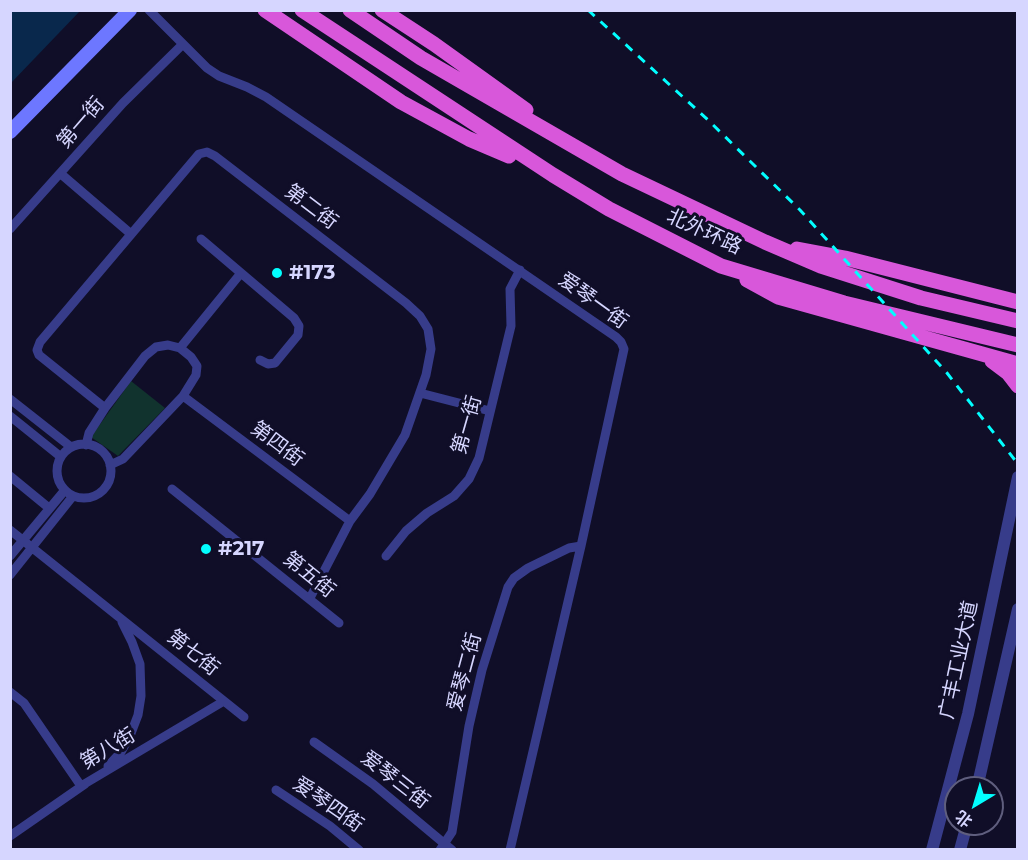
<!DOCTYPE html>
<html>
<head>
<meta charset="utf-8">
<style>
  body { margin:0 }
  #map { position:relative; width:1028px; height:860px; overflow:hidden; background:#100e28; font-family:Montserrat,"Noto Sans SC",sans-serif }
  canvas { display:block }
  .frame { position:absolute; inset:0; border:12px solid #d6d6ff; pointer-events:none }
  .north { position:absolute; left:944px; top:776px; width:60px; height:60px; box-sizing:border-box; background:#100e28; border:2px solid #5f5e7e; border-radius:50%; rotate:218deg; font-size:16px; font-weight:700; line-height:24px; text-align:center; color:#d6d6ff }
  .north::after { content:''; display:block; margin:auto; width:21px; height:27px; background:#02feff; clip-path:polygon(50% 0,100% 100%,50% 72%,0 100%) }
</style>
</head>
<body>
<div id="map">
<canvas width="1028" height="860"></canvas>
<div class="frame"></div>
<div class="north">北</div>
</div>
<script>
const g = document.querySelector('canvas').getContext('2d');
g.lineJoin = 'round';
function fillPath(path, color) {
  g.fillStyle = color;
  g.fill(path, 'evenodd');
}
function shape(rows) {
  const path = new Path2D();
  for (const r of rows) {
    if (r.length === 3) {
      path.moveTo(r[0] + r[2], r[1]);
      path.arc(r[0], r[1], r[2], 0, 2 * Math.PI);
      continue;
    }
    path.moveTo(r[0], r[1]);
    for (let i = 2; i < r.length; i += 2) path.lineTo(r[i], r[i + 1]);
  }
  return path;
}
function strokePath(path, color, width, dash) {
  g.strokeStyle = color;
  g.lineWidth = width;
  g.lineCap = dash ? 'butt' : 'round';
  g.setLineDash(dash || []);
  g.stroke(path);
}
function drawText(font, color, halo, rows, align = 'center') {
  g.font = font + ' Montserrat,"Noto Sans SC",sans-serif';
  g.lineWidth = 6;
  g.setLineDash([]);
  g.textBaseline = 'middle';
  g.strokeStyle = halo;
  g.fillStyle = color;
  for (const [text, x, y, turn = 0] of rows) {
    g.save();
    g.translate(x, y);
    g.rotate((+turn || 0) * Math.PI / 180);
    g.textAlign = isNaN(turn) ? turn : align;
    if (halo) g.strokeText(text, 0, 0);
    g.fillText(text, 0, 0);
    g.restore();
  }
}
fillPath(shape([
  [131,381,165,408,118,456,91,437]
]), '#11332e');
fillPath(shape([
  [11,10,80,11,11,83,10,11]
]), '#09284c');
strokePath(shape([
  [149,10,207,68,219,76,247,87,266,97,616,337,621,342,624,349,581,546,510,850],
  [61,174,131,234],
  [10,229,123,103,183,44],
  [201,239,294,318,299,326,298,335,275,363,268,364,260,360],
  [180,348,241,273],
  [420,393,490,411],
  [183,396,350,521],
  [10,399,71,447],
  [105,408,39,355,37,350,40,342,199,154,207,152,215,156,406,303,420,316,428,329,431,349,426,375,405,435,370,494,350,521,310,598],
  [10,416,61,457],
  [84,471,27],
  [86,445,89,433,105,408,145,356,156,347,168,345,180,348,191,357,197,366,196,375,183,396,123,459,110,465],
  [10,476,49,508],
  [172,489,339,623],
  [10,530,244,717],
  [10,556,65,490],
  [386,556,406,531,427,513,454,496,469,479,479,458,511,326,510,289,520,270],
  [10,575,73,496],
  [10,692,24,703,81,786,224,701],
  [314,742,373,784,452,850],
  [108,766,121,752,130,736,138,715,141,696,140,664,132,642,122,622],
  [276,790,330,826,359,850],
  [10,836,85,784],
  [440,850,452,832,469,726,482,670,508,587,514,578,528,568,569,548,581,546]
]), '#373c8a', 9);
strokePath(shape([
  [977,788,1018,609],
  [932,850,968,714,1018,477],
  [960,850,967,824]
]), '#373c8a', 12);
strokePath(shape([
  [10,132,130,10]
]), '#6d77ff', 14);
strokePath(shape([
  [265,10,401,102,469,139,509,156],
  [302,10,553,175,609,209,721,266,844,303,1018,345],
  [350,10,421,58,622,174,765,242,821,266,921,298,1018,321],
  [382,10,434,44,526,110],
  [797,249,845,258,1018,302],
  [747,280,778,297,1018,364],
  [992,361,1008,373,1018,386]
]), '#d857da', 15);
strokePath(shape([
  [588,10,708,120,800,210,947,373,1018,464]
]), '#02feff', 3, [9, 8]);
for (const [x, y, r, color] of [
  [277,273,6,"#02feff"],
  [206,549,6,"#02feff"]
]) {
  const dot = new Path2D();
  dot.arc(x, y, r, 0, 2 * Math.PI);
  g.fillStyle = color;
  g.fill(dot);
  strokePath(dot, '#100e28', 2);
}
drawText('20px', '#d6d6ff', '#100e28', [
  ["第一街",81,123,-49],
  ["第二街",311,207,37],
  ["北外环路",704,232,25],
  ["爱琴一街",593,301,36],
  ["第一街",467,425,-74],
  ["第四街",277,444,37],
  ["第五街",309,575,39],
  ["第七街",193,653,39],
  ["广丰工业大道",959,660,-78],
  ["爱琴二街",465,672,-75],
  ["第八街",108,749,-31],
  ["爱琴三街",395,780,38],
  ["爱琴四街",328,805,35]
]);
drawText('bold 20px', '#d6d6ff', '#100e28', [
  ["#173",289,273],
  ["#217",218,549]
], 'left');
</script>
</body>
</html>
